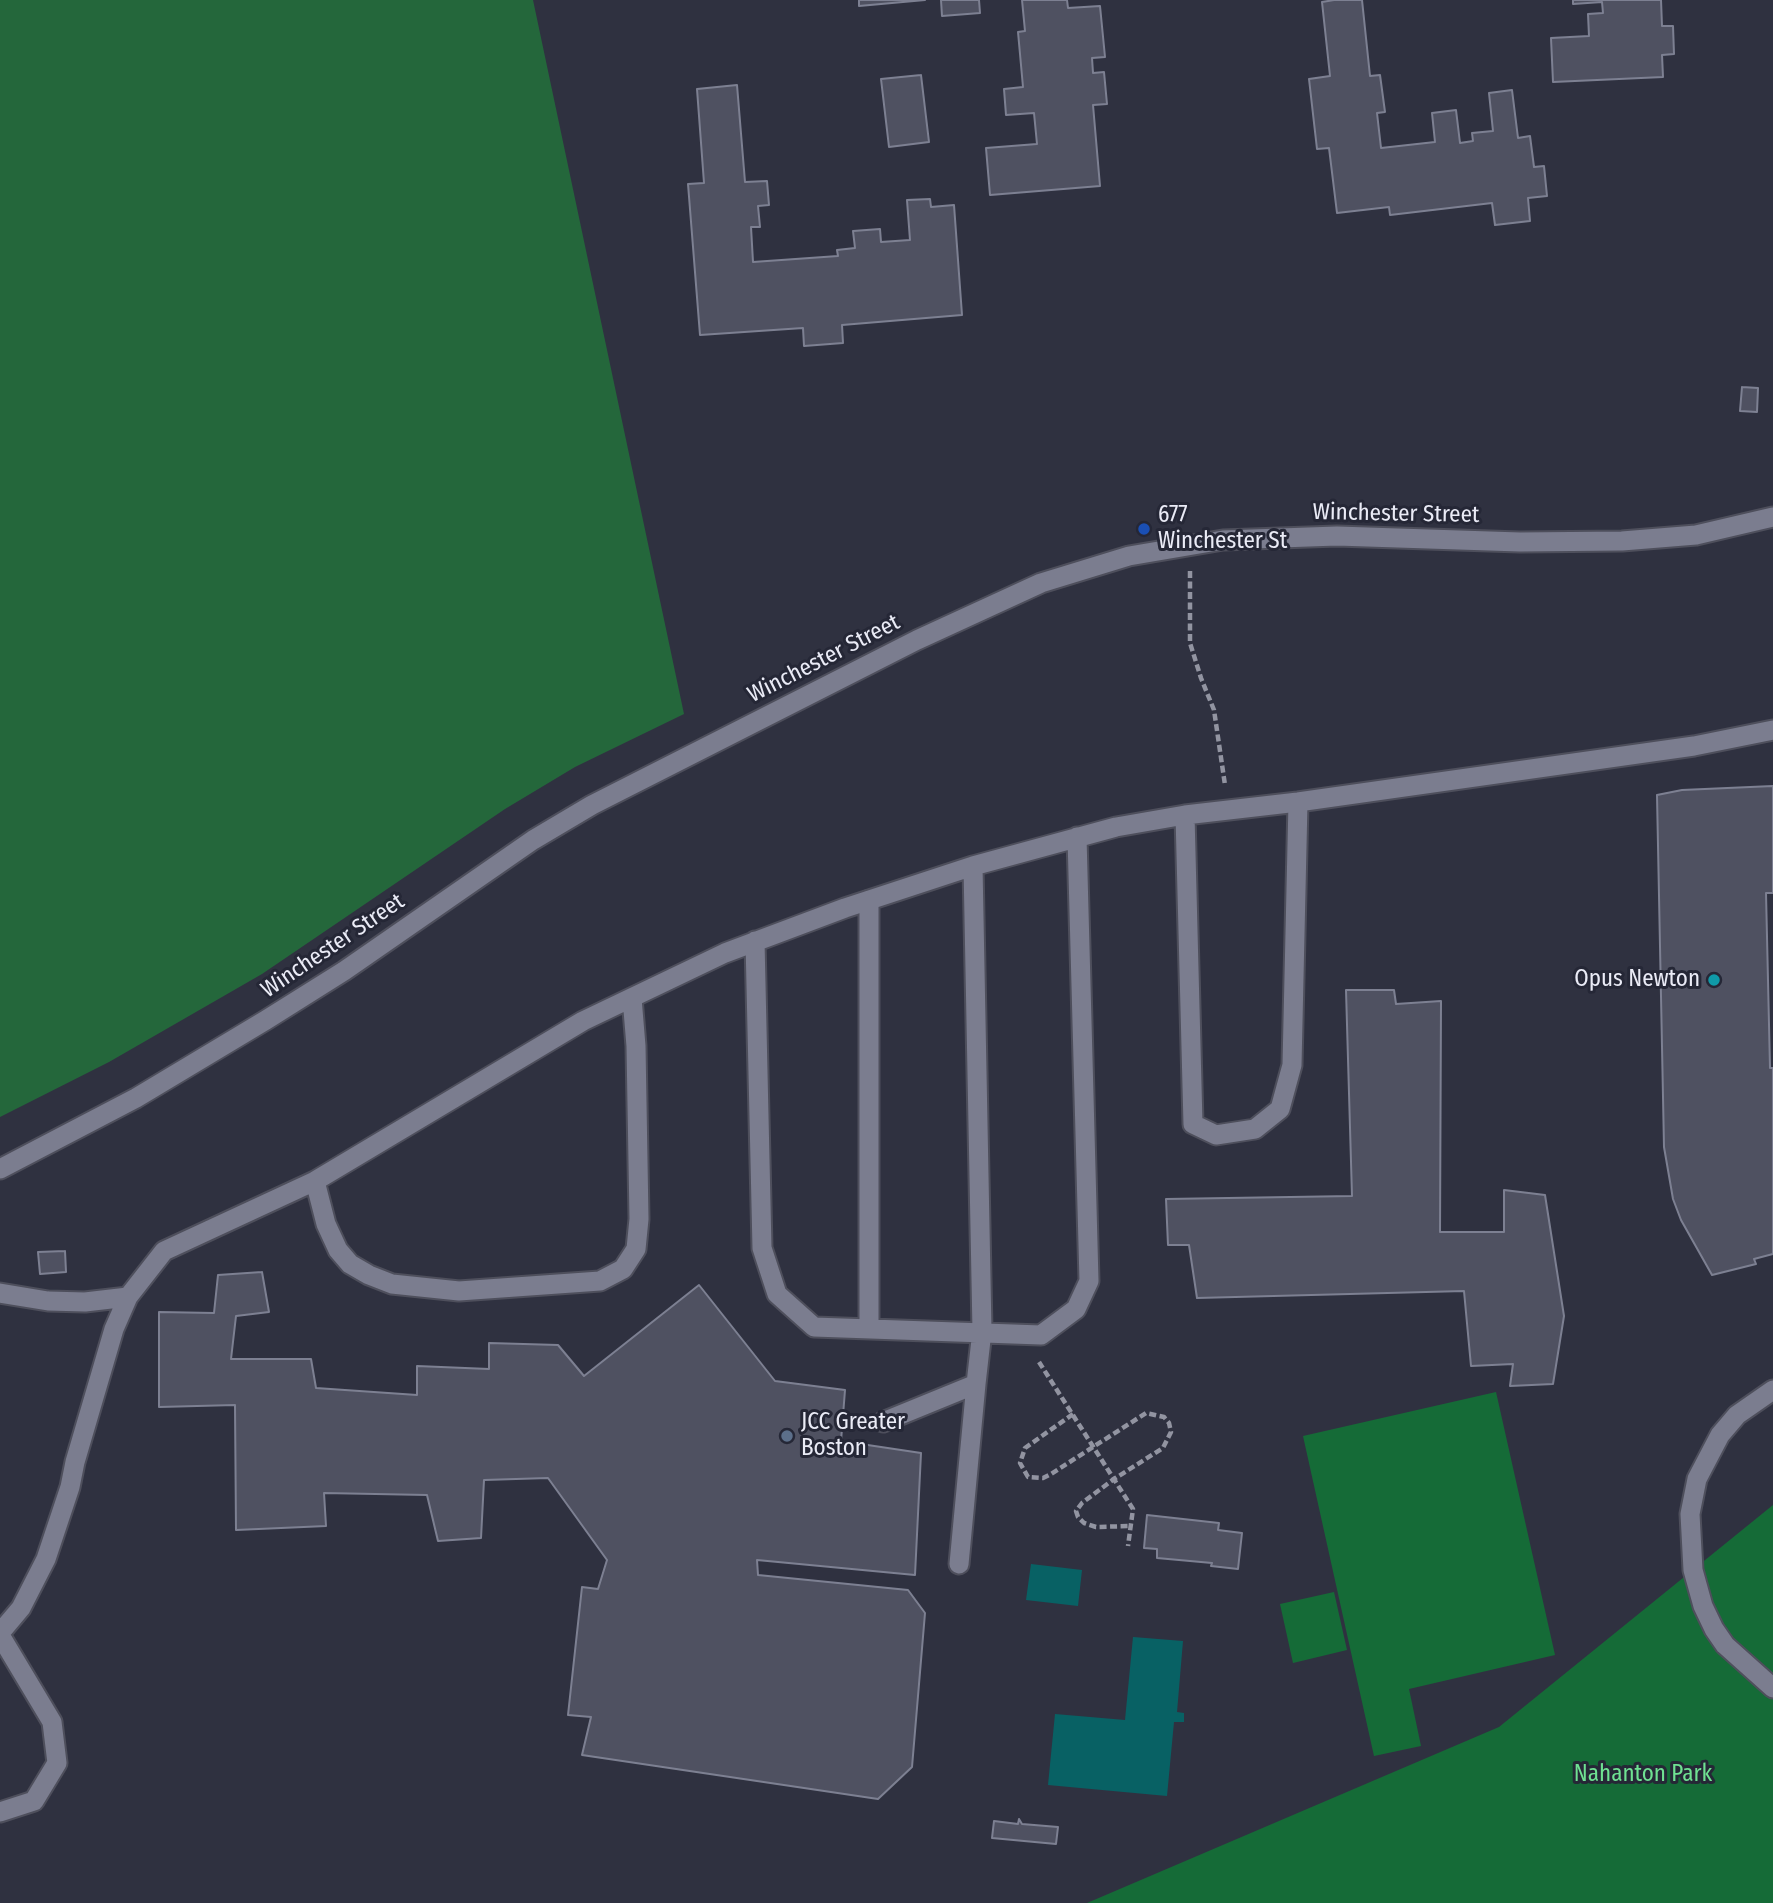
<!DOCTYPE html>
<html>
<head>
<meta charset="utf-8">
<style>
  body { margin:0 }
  canvas { display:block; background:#2f3140 }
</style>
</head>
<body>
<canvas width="1773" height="1903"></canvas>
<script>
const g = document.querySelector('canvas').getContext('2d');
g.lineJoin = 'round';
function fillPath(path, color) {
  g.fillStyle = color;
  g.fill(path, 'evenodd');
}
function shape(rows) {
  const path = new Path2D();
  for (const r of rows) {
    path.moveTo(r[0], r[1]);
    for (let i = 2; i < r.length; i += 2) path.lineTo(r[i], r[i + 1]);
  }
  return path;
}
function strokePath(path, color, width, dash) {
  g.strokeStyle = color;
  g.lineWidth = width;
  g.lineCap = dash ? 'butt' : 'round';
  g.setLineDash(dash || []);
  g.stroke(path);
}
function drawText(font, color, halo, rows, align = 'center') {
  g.font = font + ' "Fira Sans Condensed",sans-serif';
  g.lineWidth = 6;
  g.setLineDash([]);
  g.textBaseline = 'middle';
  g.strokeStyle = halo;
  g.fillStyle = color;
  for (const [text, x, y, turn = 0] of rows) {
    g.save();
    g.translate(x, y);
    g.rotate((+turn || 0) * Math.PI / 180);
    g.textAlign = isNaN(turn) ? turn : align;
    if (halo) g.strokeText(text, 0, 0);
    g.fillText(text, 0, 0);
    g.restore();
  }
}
fillPath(shape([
  [1496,1392,1555,1655,1409,1689,1421,1746,1374,1756,1303,1436],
  [1773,1505,1773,1903,1087,1903,1499,1727],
  [1334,1592,1347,1650,1293,1663,1280,1604]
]), '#156b37');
fillPath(shape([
  [0,0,533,0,684,714,575,767,505,809,262,974,109,1062,0,1117]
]), '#24673b');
fillPath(shape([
  [1031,1564,1082,1570,1078,1606,1026,1600],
  [1133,1637,1183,1641,1177,1712,1184,1713,1184,1722,1174,1722,1167,1796,1048,1785,1055,1714,1125,1720]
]), '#086164');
const building = shape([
  [859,0,925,0,859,6,859,0],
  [941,0,979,0,980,13,942,16,941,0],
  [1022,0,1067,0,1068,8,1100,6,1105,57,1092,58,1093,73,1104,72,1107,104,1093,105,1100,186,990,195,986,148,1037,144,1034,113,1006,115,1004,89,1023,87,1018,32,1025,31,1022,0],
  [1334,0,1362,0,1370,76,1380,75,1385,112,1377,113,1381,148,1435,142,1432,113,1456,110,1460,143,1473,141,1472,133,1493,131,1489,93,1512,90,1518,138,1530,136,1534,167,1544,166,1547,196,1528,198,1530,221,1495,225,1492,203,1390,215,1389,207,1337,213,1329,148,1317,149,1309,79,1330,76,1322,2,1334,0],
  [1573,0,1661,0,1662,26,1673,26,1674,54,1662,55,1663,77,1553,82,1551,38,1589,36,1588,14,1603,13,1602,2,1573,4,1573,0],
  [921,75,929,142,889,147,881,79,921,75],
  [737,85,745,182,767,181,769,205,758,206,760,227,751,227,753,262,838,256,837,250,855,248,853,231,880,229,881,242,910,240,907,200,930,199,931,207,954,205,962,315,842,325,843,343,804,346,803,328,700,335,688,184,704,183,697,89,737,85],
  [1742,387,1758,388,1757,412,1740,411,1742,387],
  [1773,786,1773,893,1766,893,1770,1068,1773,1068,1773,1254,1754,1259,1756,1264,1712,1275,1681,1220,1673,1199,1664,1147,1657,795,1682,790,1773,786],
  [1346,990,1394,990,1396,1004,1441,1001,1440,1232,1504,1232,1504,1190,1545,1195,1564,1316,1553,1384,1510,1386,1513,1364,1471,1366,1464,1291,1197,1298,1189,1245,1168,1245,1166,1199,1352,1196,1346,990],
  [65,1251,66,1272,40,1274,38,1252,65,1251],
  [262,1272,269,1312,236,1316,231,1359,311,1359,316,1388,417,1395,417,1366,489,1369,489,1343,558,1345,584,1376,699,1285,775,1381,845,1390,841,1441,921,1453,915,1575,757,1560,758,1575,908,1590,925,1613,912,1767,878,1799,582,1755,591,1717,568,1715,582,1587,598,1589,607,1560,548,1478,484,1480,481,1538,438,1541,427,1495,324,1493,326,1526,236,1530,235,1405,159,1407,159,1312,214,1313,218,1275,262,1272],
  [1147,1515,1219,1523,1218,1530,1242,1533,1238,1569,1211,1566,1212,1563,1157,1558,1157,1549,1144,1548,1147,1515],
  [1019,1819,1022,1824,1058,1827,1056,1844,992,1838,994,1821,1018,1824,1019,1819]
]);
fillPath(building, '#4f5161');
strokePath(building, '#7d8092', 2);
const service = shape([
  [1185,815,1193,1124,1216,1135,1255,1129,1280,1109,1292,1065,1298,802],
  [869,900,869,1329],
  [755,941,762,1248,777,1294,814,1327,1041,1335,1076,1309,1089,1281,1077,837],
  [315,1181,326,1224,338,1250,350,1264,369,1275,392,1284,459,1291,600,1281,623,1269,636,1249,639,1219,636,1046,632,998],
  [0,1293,48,1301,85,1302,128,1297],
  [1773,1390,1737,1415,1720,1435,1697,1479,1690,1514,1693,1570,1703,1606,1714,1629,1725,1645,1773,1688],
  [883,1422,976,1384,982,1331,973,866],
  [959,1564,976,1384],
  [0,1633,21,1608,46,1559,70,1487,75,1462,114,1329,128,1297,164,1251,315,1181,583,1021,725,953,845,908,973,866,1116,827,1185,815,1298,802,1694,746,1773,730],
  [0,1635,52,1722,57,1763,34,1801,0,1812]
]);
const tertiary = shape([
  [0,1169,136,1098,266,1020,344,971,533,840,592,805,917,640,1041,583,1129,556,1223,540,1337,536,1520,542,1622,541,1696,535,1773,517]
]);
strokePath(service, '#4e4f5c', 23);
strokePath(tertiary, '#4e4f5c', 23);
strokePath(shape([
  [1190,571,1190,643,1201,678,1214,710,1225,785],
  [1039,1362,1133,1509,1128,1546],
  [1073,1414,1025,1448,1020,1463,1028,1477,1043,1478,1051,1474,1146,1413,1164,1417,1169,1423,1171,1432,1163,1448,1114,1479,1082,1503,1076,1511,1078,1517,1084,1523,1096,1527,1131,1526]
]), '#9294a1', 4.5, [7, 3.5]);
strokePath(service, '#7b7d8f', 19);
strokePath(tertiary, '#7b7d8f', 19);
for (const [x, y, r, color] of [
  [1144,529,7,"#1a4fb4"],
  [1714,980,7,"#0f9aa8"],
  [787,1436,7,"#5c6f8a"]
]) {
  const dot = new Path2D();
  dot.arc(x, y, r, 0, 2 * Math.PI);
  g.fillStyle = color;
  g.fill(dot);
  strokePath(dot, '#252736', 2.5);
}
drawText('23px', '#eaebf6', '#252736', [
  ["Winchester Street",1396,514,1],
  ["Winchester Street",824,659,-27],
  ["Winchester Street",333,946,-34]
]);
drawText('23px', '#eaebf6', '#252736', [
  ["677",1158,516],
  ["Winchester St",1158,542],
  ["Opus Newton",1700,980,"right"],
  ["JCC Greater",801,1423],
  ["Boston",801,1449]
], 'left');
drawText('23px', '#6fe192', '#252736', [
  ["Nahanton Park",1643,1775]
]);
</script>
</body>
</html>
